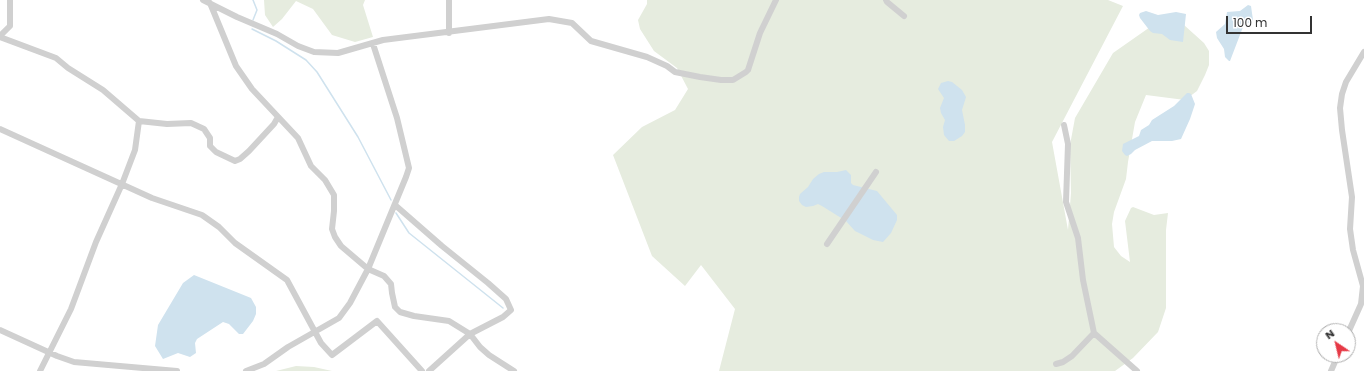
<!DOCTYPE html>
<html>
<head>
<meta charset="utf-8">
<style>
  body { margin:0 }
  #map { position:relative; width:1364px; height:371px; overflow:hidden; background:#fff; font-family:Poppins,sans-serif }
  canvas { display:block }
  .north { position:absolute; left:1316px; top:323px; width:40px; height:40px; box-sizing:border-box; background:#fff; border:1px solid #adadad; border-radius:50%; rotate:325deg; font-size:11px; font-weight:700; line-height:16px; text-align:center; color:#333 }
  .north::after { content:''; display:block; margin:auto; width:14px; height:18px; background:#e63946; clip-path:polygon(50% 0,100% 100%,50% 72%,0 100%) }
  .scale { position:absolute; left:1226px; top:16px; width:86px; height:18px; box-sizing:border-box; border:2px solid #333; border-top:0; padding-left:5px; font-size:12px; line-height:14px; white-space:nowrap; color:#333; -webkit-text-stroke:3px #fff; paint-order:stroke }
</style>
</head>
<body>
<div id="map">
<canvas width="1364" height="371"></canvas>
<div class="north">N</div>
<div class="scale">100 m</div>
</div>
<script>
const g = document.querySelector('canvas').getContext('2d');
g.lineJoin = 'round';
function fillPath(path, color) {
  g.fillStyle = color;
  g.fill(path, 'evenodd');
}
function shape(rows) {
  const path = new Path2D();
  for (const r of rows) {
    path.moveTo(r[0], r[1]);
    for (let i = 2; i < r.length; i += 2) path.lineTo(r[i], r[i + 1]);
  }
  return path;
}
function strokePath(path, color, width, dash) {
  g.strokeStyle = color;
  g.lineWidth = width;
  g.lineCap = dash ? 'butt' : 'round';
  g.setLineDash(dash || []);
  g.stroke(path);
}
fillPath(shape([
  [264,0,365,0,363,5,373,37,355,42,332,35,313,9,296,1,282,19,273,27,265,15],
  [647,0,1108,0,1123,6,1052,142,1068,230,1071,193,1070,145,1075,118,1113,53,1153,25,1184,25,1204,43,1209,51,1209,65,1205,75,1197,91,1185,100,1146,95,1135,122,1128,162,1126,179,1114,212,1112,224,1114,247,1121,256,1130,262,1125,221,1131,208,1133,207,1154,215,1168,213,1166,230,1166,308,1158,332,1133,358,1115,371,719,371,735,309,701,265,685,286,652,256,613,155,642,127,675,110,688,89,677,68,654,51,640,29,638,20,647,4],
  [296,366,314,367,332,371,276,371]
]), '#e6ecdf');
fillPath(shape([
  [1248,5,1251,6,1253,20,1243,27,1230,61,1229,61,1225,57,1224,49,1217,38,1216,32,1225,24,1227,12,1240,11],
  [1146,11,1158,15,1176,12,1186,14,1183,42,1170,40,1162,34,1153,33,1150,31,1140,18,1139,15,1140,13],
  [948,81,952,82,962,90,966,97,962,110,965,125,965,132,962,136,954,141,949,141,944,135,943,127,945,120,941,113,940,108,944,98,938,89,941,83],
  [1187,93,1189,93,1191,94,1195,104,1190,119,1181,139,1172,141,1152,141,1135,150,1131,154,1127,156,1125,155,1122,151,1123,144,1139,136,1141,130,1149,125,1152,120,1174,106],
  [846,170,851,175,851,183,853,185,877,191,897,215,897,220,891,233,883,242,873,240,855,231,846,221,822,206,818,204,813,206,806,207,802,205,799,201,799,197,800,194,808,187,813,179,819,174,824,172,837,172],
  [194,275,251,298,256,307,256,314,253,321,243,334,239,334,229,324,223,322,197,339,195,343,196,353,190,357,178,353,163,359,155,346,158,325,183,283]
]), '#cfe2ee');
strokePath(shape([
  [253,20,257,10,253,0],
  [252,29,276,41,306,60,317,72,358,137,391,200],
  [396,213,409,233,503,308]
]), '#cfe2ee', 1.5);
strokePath(shape([
  [203,0,237,17,277,34,298,46,314,52,338,53,383,40,549,19,572,23,591,41,647,57,667,66,675,72,700,77,721,80,733,80,746,72,748,70,760,33,776,0],
  [886,0,887,2,904,16],
  [210,3,236,66,252,89,298,138,311,166,325,180,334,195,334,211,332,229,335,237,341,246,368,269,384,276,391,284,392,293,395,307,400,312,414,316,449,321,470,334,480,347,489,355,514,371],
  [449,33,449,0],
  [0,36,10,26,10,0],
  [0,37,56,58,68,68,103,90,139,121,167,124,191,123,204,129,210,138,210,146,216,152,235,161,240,159,249,151,274,124,278,117],
  [1064,125,1068,144,1066,202,1078,238,1083,280,1094,333,1137,371],
  [0,129,152,198,202,215,219,227,235,243,287,280,321,343,332,355,377,321,422,371],
  [395,205,442,246,488,283,506,299,511,310,503,317,470,334,429,371],
  [827,244,876,172],
  [0,330,57,356,74,362,177,371],
  [1348,333,1361,304,1363,286,1353,250,1350,229,1352,197,1342,130,1340,108,1342,94,1346,82,1364,52],
  [1056,364,1063,362,1072,356,1094,333],
  [40,371,71,309,96,242,122,184,135,150,139,121],
  [246,371,264,364,288,347,339,318,350,303,368,269,406,177,409,168,397,118,373,44],
  [1331,371,1338,355]
]), '#d0d0d0', 6);
</script>
</body>
</html>
